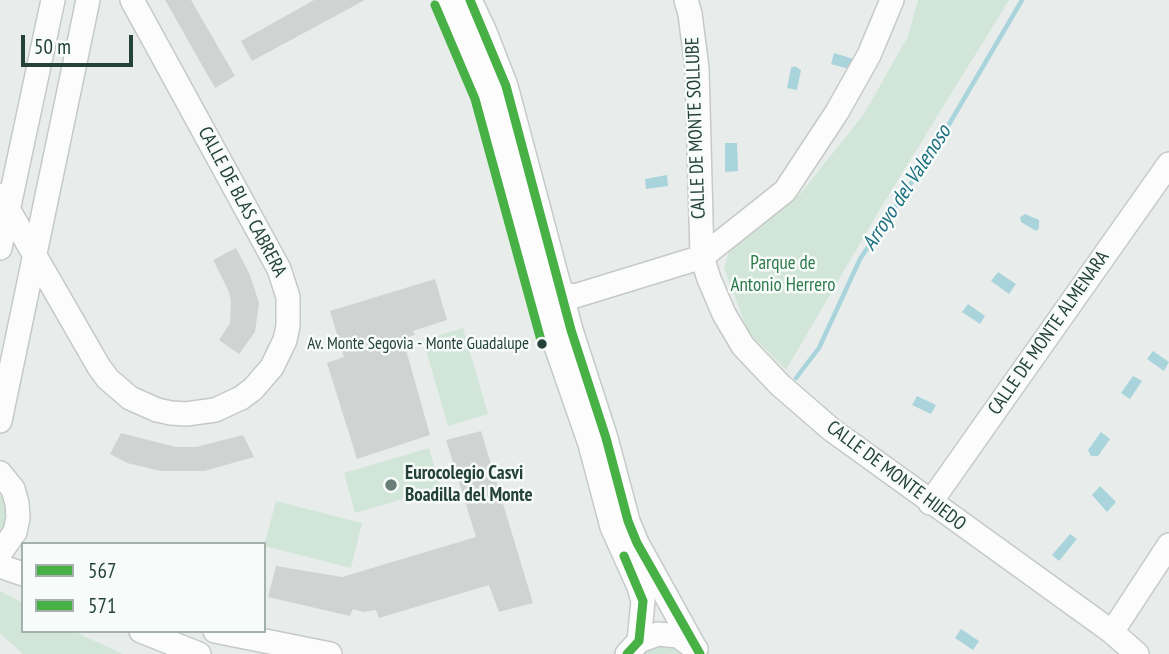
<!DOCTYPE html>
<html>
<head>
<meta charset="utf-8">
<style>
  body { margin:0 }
  #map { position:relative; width:1169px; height:654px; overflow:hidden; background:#e8edeb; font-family:"PT Sans Narrow",sans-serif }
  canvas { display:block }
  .legend { position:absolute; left:21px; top:542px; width:245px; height:91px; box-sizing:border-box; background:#f7fbf9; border:2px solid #a3b1ad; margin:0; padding:9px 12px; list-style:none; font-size:21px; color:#24423a }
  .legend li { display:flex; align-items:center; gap:14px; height:35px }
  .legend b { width:35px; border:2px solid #a3b1ad }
  .scale { position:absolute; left:21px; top:35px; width:112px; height:32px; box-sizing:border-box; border:4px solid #24423a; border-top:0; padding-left:9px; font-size:21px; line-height:24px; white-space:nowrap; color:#24423a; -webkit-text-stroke:5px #f7fbf9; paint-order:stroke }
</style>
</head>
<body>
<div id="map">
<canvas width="1169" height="654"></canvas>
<ul class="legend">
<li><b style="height:9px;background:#48b146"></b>567</li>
<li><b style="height:9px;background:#48b146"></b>571</li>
</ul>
<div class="scale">50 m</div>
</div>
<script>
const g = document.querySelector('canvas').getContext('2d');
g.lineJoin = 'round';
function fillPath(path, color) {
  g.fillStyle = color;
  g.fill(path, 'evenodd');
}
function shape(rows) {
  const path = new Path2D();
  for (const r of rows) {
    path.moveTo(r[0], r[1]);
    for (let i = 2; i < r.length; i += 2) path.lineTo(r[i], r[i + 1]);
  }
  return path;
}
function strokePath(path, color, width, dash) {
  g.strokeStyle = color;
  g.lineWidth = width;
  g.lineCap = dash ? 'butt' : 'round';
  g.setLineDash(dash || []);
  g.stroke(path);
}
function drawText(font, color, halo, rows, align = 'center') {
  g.font = font + ' "PT Sans Narrow",sans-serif';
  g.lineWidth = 5;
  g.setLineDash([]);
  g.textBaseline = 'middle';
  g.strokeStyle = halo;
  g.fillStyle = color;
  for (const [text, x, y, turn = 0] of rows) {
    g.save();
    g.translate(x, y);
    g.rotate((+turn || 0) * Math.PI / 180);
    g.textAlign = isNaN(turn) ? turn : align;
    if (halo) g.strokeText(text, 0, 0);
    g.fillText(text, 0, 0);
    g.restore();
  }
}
fillPath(shape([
  [918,0,1009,0,880,209,786,370,748,332,724,268,729,251,800,194,864,114,908,36],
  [463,328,488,414,448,426,423,340],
  [429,448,441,488,355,513,344,473],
  [0,491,6,503,7,513,6,523,0,537],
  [276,501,362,523,351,568,264,546],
  [0,591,23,603,23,631,73,631,123,654,23,654,0,633],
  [658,646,674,648,684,654,642,654]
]), '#d1e6d8');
fillPath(shape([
  [834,53,857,60,853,70,831,64],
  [795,66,801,70,797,90,787,88,791,68],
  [725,143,737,143,738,171,725,172],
  [667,175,668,186,646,189,645,179],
  [1025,214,1039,220,1039,228,1036,231,1021,222,1020,217],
  [998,272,1016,284,1009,294,991,281],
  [968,304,985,316,980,324,962,312],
  [1153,351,1169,362,1164,371,1147,359],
  [1133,376,1142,381,1130,399,1121,393],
  [917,396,936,405,931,414,912,405],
  [1101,432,1110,439,1098,456,1091,456,1088,450],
  [1100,486,1116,502,1107,512,1092,495],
  [1070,534,1077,539,1059,561,1052,555],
  [961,629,979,641,973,650,955,638]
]), '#a9d4db');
strokePath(shape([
  [796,378,819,348,860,259,938,143,1022,0]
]), '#a9d4db', 4.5);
fillPath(shape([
  [165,0,191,0,235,76,215,88],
  [314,0,365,0,252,61,241,41],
  [236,248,250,275,259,303,255,332,239,354,219,340,230,323,231,301,229,292,213,260],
  [435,279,447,320,413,331,415,335,403,339,430,435,357,459,327,363,344,357,330,311],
  [481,431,533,603,499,612,489,585,379,618,376,610,363,612,353,609,350,616,268,597,276,566,342,577,476,537,446,440],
  [121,433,176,447,196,447,243,435,254,457,204,471,161,471,127,463,110,454]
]), '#cfd4d2');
const minor = shape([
  [446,0,470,52,487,95,550,329,590,444,612,527,639,587,643,601,639,641],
  [470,0,485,32,506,86,571,330,606,438,628,521,637,543,695,648],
  [686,0,690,14,697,68,702,257,709,279,724,314,743,346,780,385,832,430,1112,632,1137,654],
  [0,195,99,367,108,379,130,398,157,410,171,413,186,414,215,410,241,398,253,389,272,367,285,340,288,326,288,297,279,269,132,0],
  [0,248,53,0],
  [551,291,575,296,702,257,785,191,837,112,869,55,892,0],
  [0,421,88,0],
  [0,473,13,489,17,503,18,518,15,532,0,553],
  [930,503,1169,164],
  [0,566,23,574],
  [141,631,199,654],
  [215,631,330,654],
  [1112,632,1169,545],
  [627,654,639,641,658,634,678,636,696,649]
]);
strokePath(minor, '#c5cac8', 26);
strokePath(minor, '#fcfcfc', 23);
strokePath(shape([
  [470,0,506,86,571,330,606,438,628,521,637,543,700,654],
  [624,556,643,601,639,641,627,654]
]), '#48b146', 9);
strokePath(shape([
  [435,5,475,99,542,344]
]), '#48b146', 9);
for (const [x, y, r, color] of [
  [542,344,6,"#24423a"],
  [391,485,7,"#697e78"]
]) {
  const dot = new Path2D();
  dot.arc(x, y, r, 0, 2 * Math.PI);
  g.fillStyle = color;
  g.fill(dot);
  strokePath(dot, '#f7fbf9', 2.5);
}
drawText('17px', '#24423a', '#f7fbf9', [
  ["Av. Monte Segovia - Monte Guadalupe",529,344]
], 'right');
drawText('19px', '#24423a', '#f7fbf9', [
  ["CALLE DE MONTE SOLLUBE",696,128,-92],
  ["CALLE DE BLAS CABRERA",242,202,62],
  ["CALLE DE MONTE ALMENARA",1049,333,-55],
  ["CALLE DE MONTE HIJEDO",896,476,37]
]);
drawText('19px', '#2d7a4b', '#f7fbf9', [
  ["Parque de",783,264],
  ["Antonio Herrero",783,286]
]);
drawText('bold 19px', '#24423a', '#f7fbf9', [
  ["Eurocolegio Casvi",405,474],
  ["Boadilla del Monte",405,496]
], 'left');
drawText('italic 21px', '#1c6f80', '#f7fbf9', [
  ["Arroyo del Valenoso",907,188,-57]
]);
</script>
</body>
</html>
